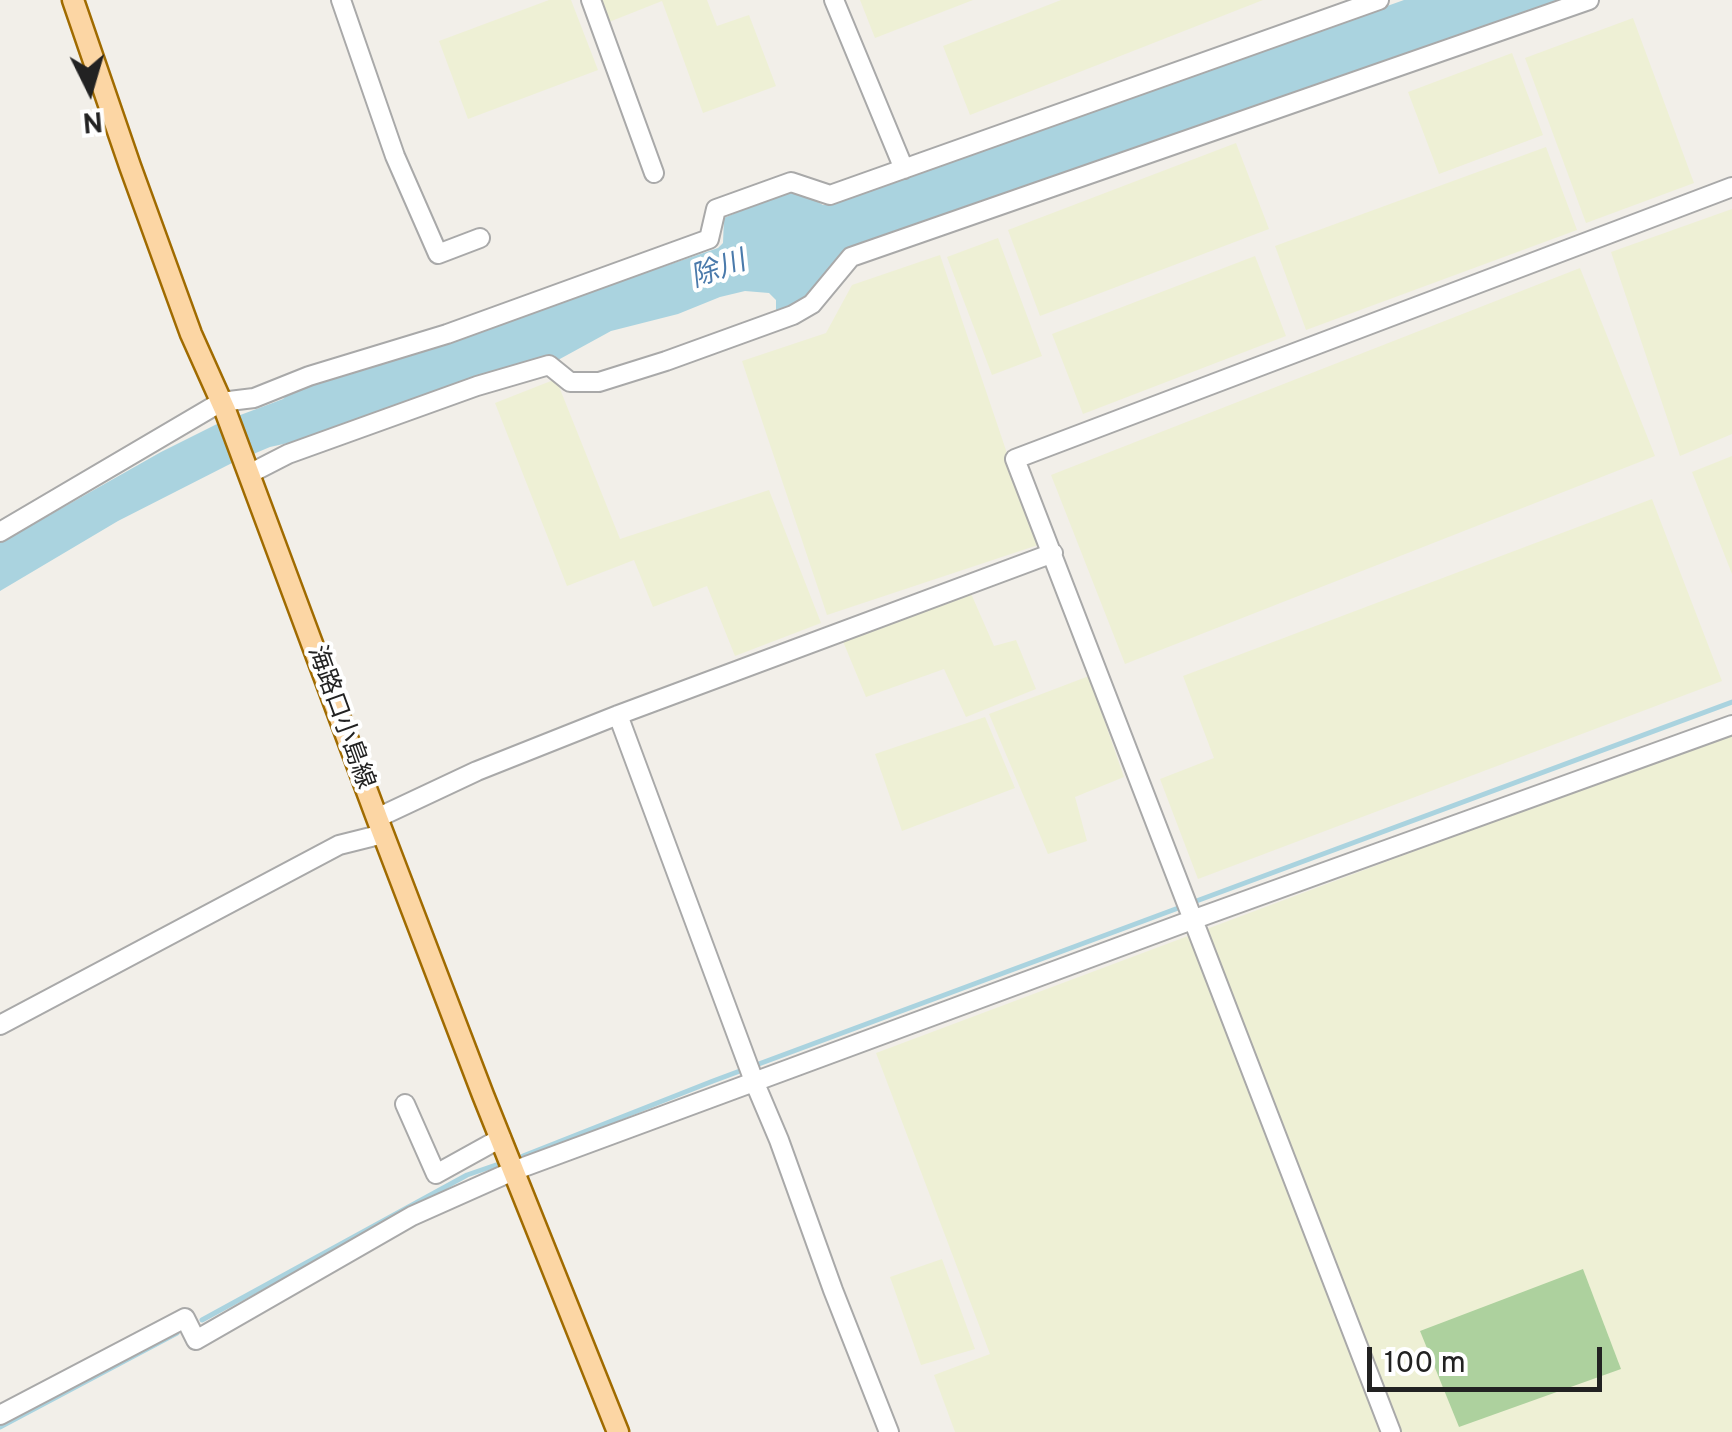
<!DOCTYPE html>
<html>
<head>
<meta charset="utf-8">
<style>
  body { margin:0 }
  #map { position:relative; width:1732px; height:1432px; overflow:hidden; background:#f2efe9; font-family:Overpass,sans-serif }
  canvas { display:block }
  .north { position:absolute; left:40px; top:40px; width:100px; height:100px; -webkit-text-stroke:8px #fff; paint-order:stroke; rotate:175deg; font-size:28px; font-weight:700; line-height:40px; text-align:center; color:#222 }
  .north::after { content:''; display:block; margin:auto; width:35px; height:45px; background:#222; clip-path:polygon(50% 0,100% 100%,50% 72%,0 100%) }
  .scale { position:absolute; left:1367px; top:1347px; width:235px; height:45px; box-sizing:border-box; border:5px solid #222; border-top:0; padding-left:12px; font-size:30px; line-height:35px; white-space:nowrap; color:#222; -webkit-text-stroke:8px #fff; paint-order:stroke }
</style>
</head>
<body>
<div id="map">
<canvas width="1732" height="1432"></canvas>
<div class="north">N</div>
<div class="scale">100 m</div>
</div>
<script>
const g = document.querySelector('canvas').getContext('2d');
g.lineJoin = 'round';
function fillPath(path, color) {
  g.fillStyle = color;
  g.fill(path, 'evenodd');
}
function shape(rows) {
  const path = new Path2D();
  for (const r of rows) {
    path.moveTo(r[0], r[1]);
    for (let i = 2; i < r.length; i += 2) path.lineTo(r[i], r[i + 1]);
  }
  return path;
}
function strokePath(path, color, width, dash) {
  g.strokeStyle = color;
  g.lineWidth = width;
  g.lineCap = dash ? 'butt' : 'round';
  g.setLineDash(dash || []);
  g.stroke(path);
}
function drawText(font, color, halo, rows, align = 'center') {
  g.font = font + ' Overpass,"Noto Sans JP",sans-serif';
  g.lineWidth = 8;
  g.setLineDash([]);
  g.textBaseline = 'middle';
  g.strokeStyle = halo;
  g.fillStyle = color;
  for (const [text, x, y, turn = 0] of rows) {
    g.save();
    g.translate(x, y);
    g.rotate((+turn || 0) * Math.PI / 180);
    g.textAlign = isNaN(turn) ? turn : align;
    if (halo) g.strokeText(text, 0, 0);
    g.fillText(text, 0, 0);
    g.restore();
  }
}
fillPath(shape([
  [549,0,571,0,598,70,468,119,439,41],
  [595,0,707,0,717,26,749,15,776,86,703,113,662,1,604,24],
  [860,0,973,0,875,38],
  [1061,0,1263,0,970,115,943,46],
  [1633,18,1694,183,1586,223,1525,58],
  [1512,53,1543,135,1439,174,1408,92],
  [1236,143,1269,229,1040,316,1008,230],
  [1546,147,1577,230,1306,330,1275,246],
  [1732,209,1732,434,1680,456,1611,252],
  [998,238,1042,356,992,375,947,257],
  [940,255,1038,545,827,615,742,361,826,333,852,285],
  [1255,256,1286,336,1083,414,1052,334],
  [1580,268,1655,456,1125,664,1051,475],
  [556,379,620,539,769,490,821,623,735,656,707,586,653,607,634,560,567,586,495,403],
  [1732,456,1732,574,1692,472],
  [1652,499,1722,681,1198,879,1160,779,1214,758,1183,676],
  [969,589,994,646,1016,640,1036,689,966,717,944,669,866,697,842,639],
  [1089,676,1124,777,1075,797,1087,841,1048,854,989,714],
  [985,717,1015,788,902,831,875,754],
  [1732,732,1732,1432,955,1432,934,1375,990,1354,876,1053],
  [942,1259,975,1349,921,1365,890,1277]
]), '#eef0d5');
fillPath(shape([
  [1583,1269,1621,1369,1459,1427,1420,1331]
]), '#add19e');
fillPath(shape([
  [1404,0,1566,0,842,254,818,292,776,314,776,300,769,293,745,291,720,297,678,314,611,331,558,360,553,356,539,358,297,441,270,447,232,463,118,521,0,591,0,543,161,452,219,423,283,399,294,387,298,389,457,337,718,248,723,243,724,218,786,191,798,190,823,205,828,205]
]), '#aad3df');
strokePath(shape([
  [1191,903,1732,702],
  [523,1156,713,1081,1181,907],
  [202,1320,467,1175,496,1165],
  [0,1427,177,1333]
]), '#aad3df', 5);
const minor = shape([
  [341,0,395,156,438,254,480,238],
  [591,0,654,173],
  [834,0,904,169],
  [249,474,288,454,477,386,549,365,570,382,599,382,666,361,793,315,812,304,851,257,1589,0],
  [0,532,221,402,254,398,309,376,447,334,709,239,716,209,791,182,830,195,1379,0],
  [618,715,754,1081,779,1140,833,1290,889,1432],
  [377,818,477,771,618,715,1053,553],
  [0,1025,339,845,383,834],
  [405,1104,436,1174,501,1138],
  [0,1415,185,1318,196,1340,412,1216,513,1171,1192,920,1732,725],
  [1391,1432,1015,459,1732,187]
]);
const major = shape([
  [73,0,130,166,191,334,225,410,377,818,483,1095,618,1432]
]);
strokePath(minor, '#a9a9a9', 22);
strokePath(major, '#a06b00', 25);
strokePath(minor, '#fff', 18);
strokePath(major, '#fcd6a4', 20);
drawText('25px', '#222', '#fff', [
  ["海路口小島線",339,718,70]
]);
drawText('italic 28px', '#4a7aab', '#fff', [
  ["除川",719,272,-20]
]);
</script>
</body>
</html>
